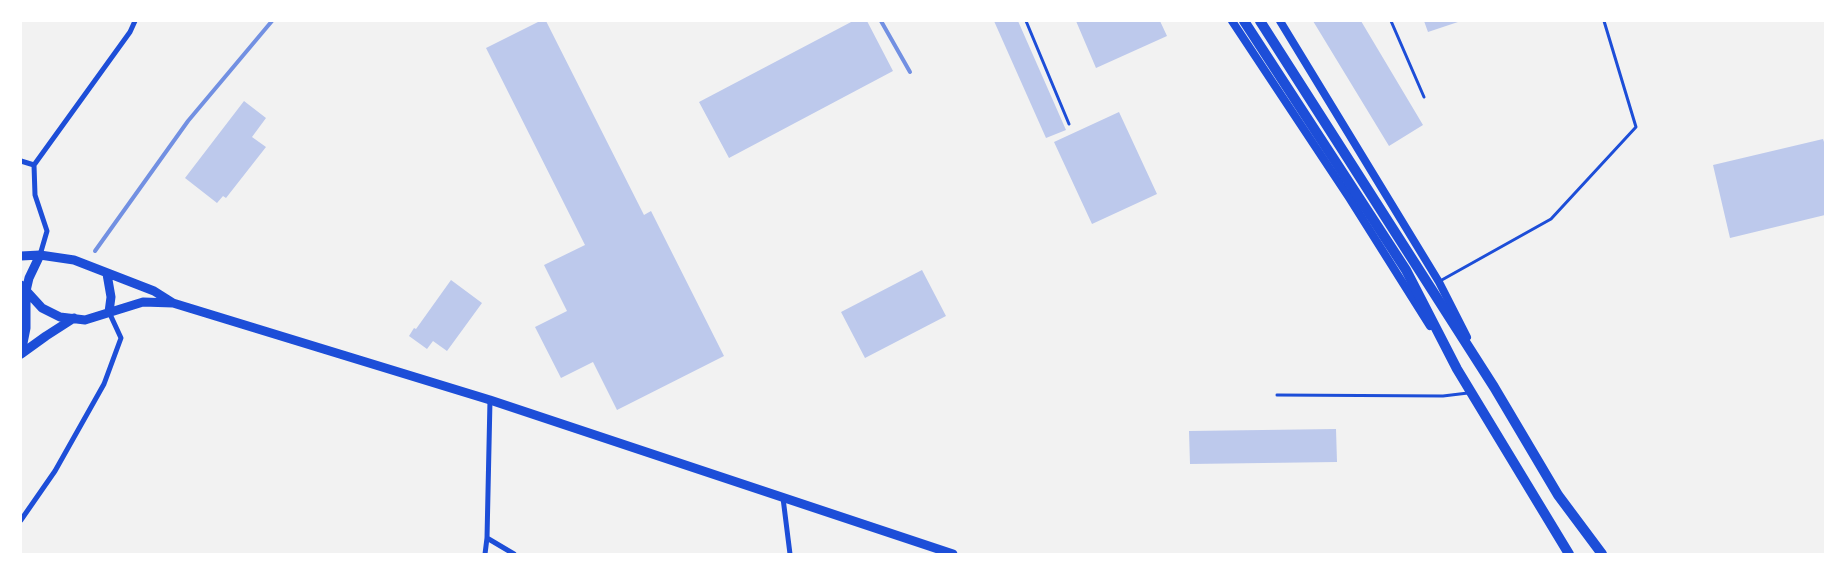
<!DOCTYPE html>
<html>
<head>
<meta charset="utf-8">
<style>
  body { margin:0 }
  #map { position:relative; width:1846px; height:575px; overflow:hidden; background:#f2f2f2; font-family:"Fira Sans",sans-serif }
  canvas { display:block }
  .frame { position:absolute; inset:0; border:22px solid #fff; pointer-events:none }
</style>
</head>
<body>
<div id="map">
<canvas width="1846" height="575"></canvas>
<div class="frame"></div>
</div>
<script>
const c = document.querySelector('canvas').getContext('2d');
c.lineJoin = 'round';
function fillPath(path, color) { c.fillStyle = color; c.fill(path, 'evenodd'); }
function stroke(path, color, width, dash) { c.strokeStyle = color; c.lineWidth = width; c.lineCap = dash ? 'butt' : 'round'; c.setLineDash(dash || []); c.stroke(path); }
fillPath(new Path2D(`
  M540,21H546L644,215L651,211L724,356L617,410L593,362L561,378L535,327L567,311L544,265L585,245L486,48Z
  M853,21H867L893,71L729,158L699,102Z
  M994,21H1018L1066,130L1046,138Z
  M1076,21H1160L1167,36L1096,68Z
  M1313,21H1361L1423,125L1389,146Z
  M1424,21H1458V22L1428,32Z
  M244,101L266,118L252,137L266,147L226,198L223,196L217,203L185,178Z
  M1119,112L1157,194L1092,224L1054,142Z
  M1823,139L1825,145V215L1730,238L1713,165Z
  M922,270L946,316L865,358L841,312Z
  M451,280L482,303L447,351L433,341L427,349L409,336L414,328L416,329Z
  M1336,429L1337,462L1190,464L1189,431Z`), '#bdc9ec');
stroke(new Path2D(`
  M1026,21L1069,124
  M1391,21L1424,97
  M1440,281L1551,219L1636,127L1604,21
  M1277,395L1443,396L1468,393`), '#1d4ed8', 3);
stroke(new Path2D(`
  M21,161L34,165
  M40,255L47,231L35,195L34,165L130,32L135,21
  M783,498L790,554
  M21,520L55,471L104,384L121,338L109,312
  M487,538L514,554
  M485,554L487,538L490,400`), '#1d4ed8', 5);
stroke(new Path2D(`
  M1232,21L1350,199L1430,326
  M1280,21L1439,282L1467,337`), '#1d4ed8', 8);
stroke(new Path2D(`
  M21,256L40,255L74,260L154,291L173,303
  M107,274L111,297L109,312
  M21,285L42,308L60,317L85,320L143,302L173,303L490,400L953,554
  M21,353L26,328V291L29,278L40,255
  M21,354L46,336L74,318`), '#1d4ed8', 9);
stroke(new Path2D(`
  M1244,21L1406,270L1457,369L1569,554
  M1260,21L1494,387L1558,495L1602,554`), '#1d4ed8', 10);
stroke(new Path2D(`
  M881,21L910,72
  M95,251L188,121L272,21`), '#7290e2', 4);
</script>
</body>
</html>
